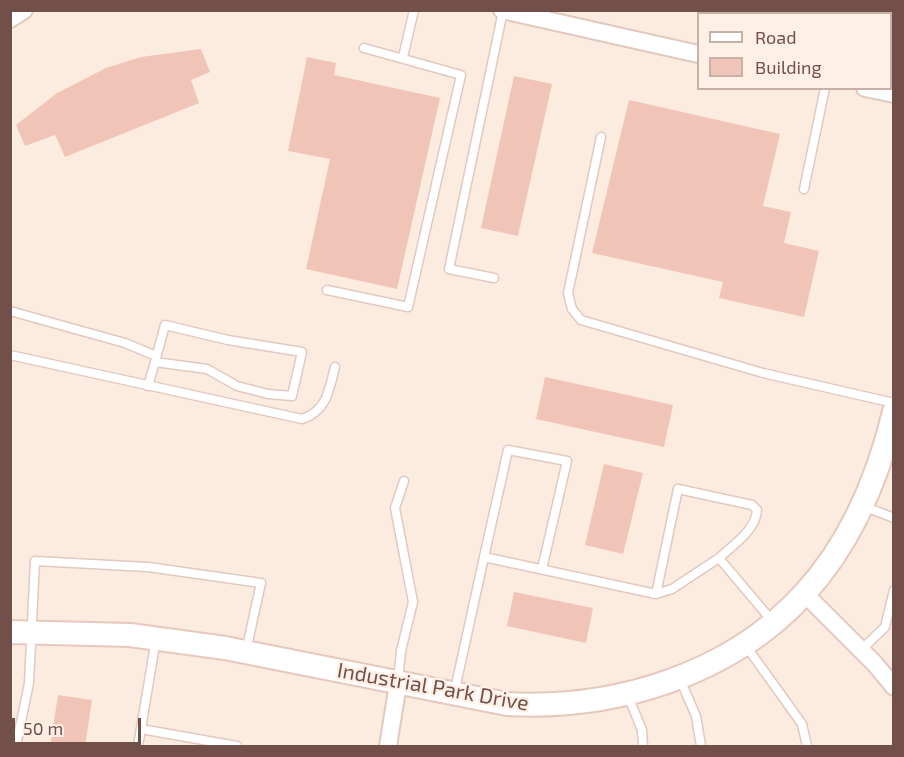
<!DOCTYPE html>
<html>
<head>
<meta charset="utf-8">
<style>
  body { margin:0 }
  #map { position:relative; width:904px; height:757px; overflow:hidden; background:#fcece0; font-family:"Exo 2",sans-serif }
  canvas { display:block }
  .frame { position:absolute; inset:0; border:12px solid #724f48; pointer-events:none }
  .legend { position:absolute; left:697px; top:12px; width:195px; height:78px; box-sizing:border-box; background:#fff0e6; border:2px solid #c7b0a7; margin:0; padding:8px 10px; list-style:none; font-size:18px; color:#724f48 }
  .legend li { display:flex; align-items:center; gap:12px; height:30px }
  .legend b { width:30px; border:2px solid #c7b0a7 }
  .scale { position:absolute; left:12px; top:718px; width:129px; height:27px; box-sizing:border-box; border:3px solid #724f48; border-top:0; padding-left:8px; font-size:18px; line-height:21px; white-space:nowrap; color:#724f48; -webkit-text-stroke:4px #fff0e6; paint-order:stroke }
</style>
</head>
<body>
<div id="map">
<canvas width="904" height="757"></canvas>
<div class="frame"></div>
<ul class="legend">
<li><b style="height:8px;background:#fff"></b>Road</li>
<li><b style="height:16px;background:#f1c4b8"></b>Building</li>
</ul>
<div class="scale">50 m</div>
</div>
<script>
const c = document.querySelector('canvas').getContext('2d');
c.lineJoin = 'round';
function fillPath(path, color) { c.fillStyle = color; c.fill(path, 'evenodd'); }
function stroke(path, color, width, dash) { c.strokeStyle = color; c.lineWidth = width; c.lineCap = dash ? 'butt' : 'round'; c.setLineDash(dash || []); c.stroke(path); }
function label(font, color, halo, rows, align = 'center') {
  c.font = font + ' "Exo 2",sans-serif'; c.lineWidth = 5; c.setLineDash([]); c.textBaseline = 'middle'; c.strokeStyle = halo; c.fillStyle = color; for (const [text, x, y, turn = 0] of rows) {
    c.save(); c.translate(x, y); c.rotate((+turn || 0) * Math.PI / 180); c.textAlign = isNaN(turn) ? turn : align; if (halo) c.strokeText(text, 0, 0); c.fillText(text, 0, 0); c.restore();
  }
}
fillPath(new Path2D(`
  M201,49L210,72L191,80L199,103L65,157L55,135L25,146L16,125L57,93L106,68L141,57Z
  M307,57L336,63L334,75L440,98L397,289L306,269L330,159L288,151Z
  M514,76L552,84L518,236L481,228Z
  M629,100L780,134L763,206L791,212L784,243L819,251L804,317L719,298L723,282L592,253Z
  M545,377L673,405L664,447L536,419Z
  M604,464L643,473L623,554L585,545Z
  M514,592L593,608L586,643L507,626Z
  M58,695L92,700L85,747H50Z`), '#f1c4b8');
const lane = new Path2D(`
  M705,14L706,10
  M755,14L756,10
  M827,14L828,10
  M403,57L414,10
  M890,94L894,78
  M601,137L568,293L572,309L581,320L763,373L894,403
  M804,189L825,88
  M494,278L449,269L503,11
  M327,290L408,307L461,75L364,48
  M10,311L125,343L156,356
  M10,355L302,419C327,411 329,390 335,367
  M148,386L155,362L207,369L237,386L268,394L292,396L302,352L228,340L165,325L155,362
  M863,506L894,518
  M484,557L508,450L567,461L542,569
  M656,594L678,489L752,505L757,510C756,530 733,545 719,558
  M746,646L802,724L807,746
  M861,650L885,627L894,590
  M679,677L696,716L701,746
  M398,681L401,651L413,602L395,508L404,481
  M454,694L484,557L656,594L672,589L719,558L773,622
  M628,696L642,730L643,746
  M141,729L237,746
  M16,746L29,683L35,561L148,567L261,583L246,651
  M138,746L156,639`);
const street = new Path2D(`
  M502,10L698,54
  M10,19L24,10
  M865,88L894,94
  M805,594L875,664L894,687
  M388,746L398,684`);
const secondary = new Path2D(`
  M10,632L130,635L225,648L507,704C614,710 730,675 804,594C850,544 878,478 894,412`);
stroke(lane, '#e1c9bf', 11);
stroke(street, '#e1c9bf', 20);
stroke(secondary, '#e6c8bc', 26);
stroke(lane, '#fff', 8);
stroke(street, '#fff', 16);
stroke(secondary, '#fff', 22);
label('21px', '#724f48', '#fff0e6', [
  ["Industrial Park Drive",433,687,10]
]);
</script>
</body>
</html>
